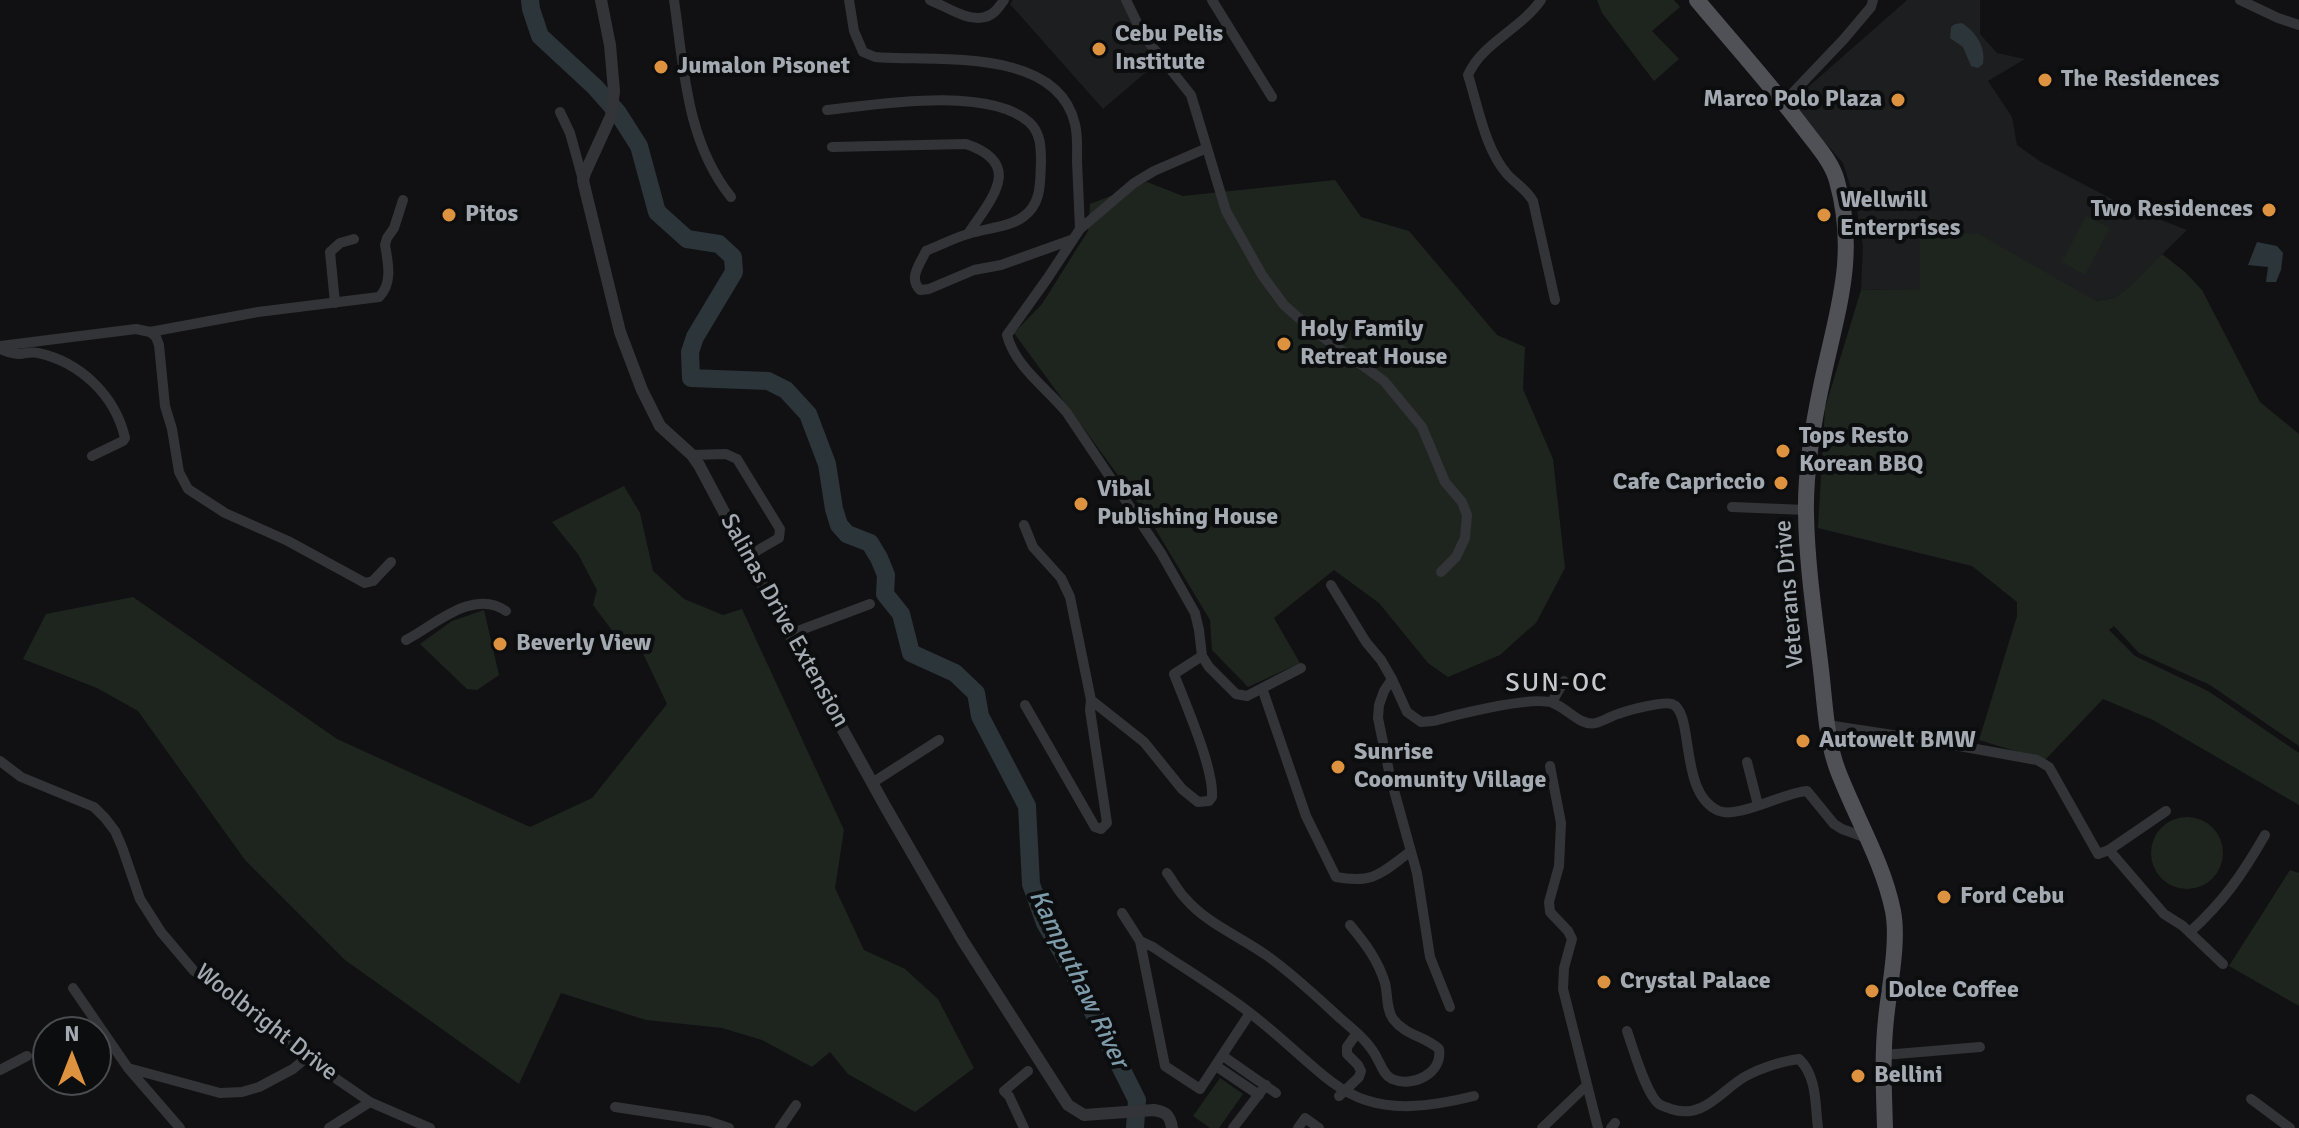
<!DOCTYPE html>
<html>
<head>
<meta charset="utf-8">
<style>
  body { margin:0 }
  #map { position:relative; width:2299px; height:1128px; overflow:hidden; background:#111113; font-family:Signika,sans-serif }
  canvas { display:block }
  .north { position:absolute; left:32px; top:1016px; width:80px; height:80px; box-sizing:border-box; background:#0c0d0e; border:2px solid #494c50; border-radius:50%; rotate:0deg; font-size:22px; font-weight:700; line-height:32px; text-align:center; color:#a4aab2 }
  .north::after { content:''; display:block; margin:auto; width:28px; height:36px; background:#dd923f; clip-path:polygon(50% 0,100% 100%,50% 72%,0 100%) }
</style>
</head>
<body>
<div id="map">
<canvas width="2299" height="1128"></canvas>
<div class="north">N</div>
</div>
<script>
const c = document.querySelector('canvas').getContext('2d');
c.lineJoin = 'round';
function fillPath(path, color) { c.fillStyle = color; c.fill(path, 'evenodd'); }
function stroke(path, color, width, dash) { c.strokeStyle = color; c.lineWidth = width; c.lineCap = dash ? 'butt' : 'round'; c.setLineDash(dash || []); c.stroke(path); }
function label(font, color, halo, rows, align = 'center') {
  c.font = font + ' Signika,sans-serif'; c.lineWidth = 8; c.setLineDash([]); c.textBaseline = 'middle'; c.strokeStyle = halo; c.fillStyle = color; for (const [text, x, y, turn = 0] of rows) {
    c.save(); c.translate(x, y); c.rotate((+turn || 0) * Math.PI / 180); c.textAlign = isNaN(turn) ? turn : align; if (halo) c.strokeText(text, 0, 0); c.fillText(text, 0, 0); c.restore();
  }
}
fillPath(new Path2D(`
  M1013,0H1122L1159,61L1103,109L1010,4Z
  M1907,0H1980V34L1997,53L2025,59L1988,81L2012,117L2017,145L2041,162L2125,206L2187,230L2130,286L2114,298L2096,301L1920,289L1861,290L1863,246L1856,204L1843,163L1790,103Z`), '#1d1e1f');
fillPath(new Path2D(`
  M1597,0H1674L1680,7L1652,31L1679,59L1654,81L1602,13Z
  M1335,180L1361,217L1409,231L1497,335L1525,347L1523,389L1553,459L1565,568L1536,623L1522,635L1500,655L1448,677L1428,663L1379,603L1334,570L1274,618L1300,663L1248,687L1212,650L1210,620L1147,515L1014,333L1042,304L1088,231L1090,204L1147,182L1183,196Z
  M2086,216L2110,228L2085,275L2062,262Z
  M1977,233L2096,301L2114,298L2130,286L2162,254L2185,272L2202,290L2260,402L2299,434V746L2210,685L2139,653L2114,626L2109,630L2135,656L2208,691L2299,753V805L2153,720L2103,699L2045,760L1979,740L2017,616V602L1972,566L1818,528L1825,408L1861,290L1920,289V236Z
  M624,486L640,513L653,571L684,599L723,615L742,609L844,830L835,888L864,950L905,969L938,999L974,1068L915,1112L848,1074L830,1052L812,1067L762,1040L722,1028L646,1020L561,993L519,1084L345,960L245,860L138,711L97,688L23,659L46,614L133,597L337,739L530,827L592,798L667,704L639,645L614,633L593,605L597,590L578,554L552,522Z
  M484,610L499,675L477,690L467,689L420,644L452,621Z
  M2151 853a36 36 0 1 1 72 0a36 36 0 1 1-72 0Z
  M2290,870L2299,873V1006L2229,966Z
  M1220,1078L1243,1094L1219,1128H1210L1193,1116Z`), '#1e251e');
fillPath(new Path2D(`
  M1962,23C1976,32 1986,47 1983,64L1978,68L1971,66L1963,47L1950,38L1951,27L1955,24Z
  M2257,242L2277,246L2283,253L2281,270L2276,282H2266L2268,267L2248,265Z`), '#2c353a');
stroke(new Path2D(`
  M530,0L531,9L540,36L595,87L618,113L639,146L657,212L687,239L719,244L733,257L734,272L695,337L690,352L691,378L768,381L786,390L808,414L827,464L834,509L839,525L847,534L870,543L879,558L886,575L885,594L901,614L911,653L955,673L976,693L980,716L1027,806L1031,884L1045,923L1070,966L1137,1100L1135,1128`), '#2c353a', 18);
stroke(new Path2D(`
  M674,0C684,68 686,141 731,197
  M849,0L854,31L863,52L875,57C935,62 1057,46 1075,124C1078,136 1077,149 1077,161C1078,184 1079,206 1080,229
  M930,0C945,6 968,22 985,17C994,15 999,7 1004,0
  M1126,0L1143,35L1191,95L1226,211L1262,275L1284,305L1309,327L1384,381L1422,427L1445,482L1462,502L1467,515L1465,538L1456,557L1441,572
  M1212,0L1272,97
  M1541,0C1521,29 1482,43 1468,75C1478,106 1485,149 1507,174C1516,184 1526,189 1533,201L1555,300
  M2240,0L2278,18L2299,25
  M1784,102L1844,39L1871,7L1873,0
  M827,110C879,104 988,86 1029,122C1041,133 1041,148 1041,162C1040,182 1042,204 1023,217C1009,227 988,228 971,233C956,237 941,245 926,251C920,264 908,278 920,290L929,289L974,270L1001,265L1071,240
  M560,112L570,133L583,180
  M832,147L966,144C1025,164 991,199 968,234
  M1207,148L1154,171L1134,183L1080,229L1047,279L1007,335C1015,367 1048,389 1067,413L1161,553L1195,613L1199,630L1202,656L1209,667L1236,694L1247,696L1301,668
  M335,303L330,252L340,243L354,239
  M150,332L258,312L379,297C393,284 388,262 385,245L387,238L394,228L403,200
  M0,346L136,329L150,332L156,337L159,345L165,406L172,429L179,472L188,489L225,513L288,541L365,583L373,581L391,562
  M0,349C6,351 12,354 19,354C25,354 31,351 38,353C80,362 115,395 125,438L123,441L92,456
  M692,455L726,454L737,459L780,529L779,538L748,556
  M1732,507L1806,510
  M1024,525L1033,547L1061,578L1070,597L1091,700L1144,742L1182,789L1198,802L1209,801L1212,797C1214,768 1185,703 1174,674L1202,656
  M1331,585L1366,642L1381,660L1392,679L1407,712L1421,722L1433,721C1457,715 1532,695 1553,703C1567,708 1581,727 1596,723C1604,721 1611,716 1618,714C1629,710 1663,701 1672,704C1695,712 1678,794 1719,811C1738,819 1785,792 1807,791L1834,824L1842,829L1867,838
  M790,634L870,604
  M406,640C435,625 473,588 506,611
  M1392,679L1384,691L1379,705L1378,718L1390,776L1417,873L1430,957L1450,1007
  M1262,688L1306,816L1336,877C1375,884 1381,873 1411,851
  M1552,702L1564,681
  M1025,705L1095,827L1101,829L1107,823L1090,710L1091,700
  M1827,725L1926,740L2037,760L2049,767L2098,854L2109,850L2166,811
  M0,761L21,777L94,807L105,818L115,831L122,847L140,899L161,932L194,971L246,1008L306,1058L370,1102L430,1128
  M1747,762L1758,805
  M1550,766L1561,823L1559,866L1549,902L1550,912L1568,931L1572,939L1564,968L1563,989L1598,1128
  M872,783L939,740
  M2109,850L2164,914L2183,926L2223,964
  M1167,873C1173,881 1178,891 1185,898C1206,923 1239,936 1266,955C1293,974 1317,997 1341,1019C1355,1031 1370,1043 1378,1060C1382,1067 1384,1075 1392,1079C1413,1088 1443,1073 1439,1049C1425,1036 1406,1036 1393,1019C1386,1009 1388,995 1385,983C1378,960 1365,943 1350,925
  M1122,913L1140,941L1165,1066L1200,1089L1250,1013
  M2190,932C2224,901 2242,875 2265,835
  M1140,941L1153,947C1185,969 1219,989 1250,1013C1337,1080 1346,1128 1474,1096
  M73,988L128,1068L180,1128
  M1627,1031C1633,1048 1646,1094 1659,1104C1663,1107 1667,1107 1671,1109C1704,1120 1721,1090 1746,1076C1761,1068 1782,1061 1799,1059C1817,1076 1815,1104 1818,1128
  M1884,1055L1980,1047
  M1223,1056L1276,1093
  M1216,1066L1259,1095
  M128,1068L220,1093L242,1092L259,1087L293,1069L306,1058
  M0,1070L27,1056
  M1339,1096L1359,1077L1361,1071L1358,1065L1347,1054V1047L1357,1033
  M2251,1099L2290,1128
  M615,1107L708,1121L729,1128
  M329,1128L370,1102
  M780,1128L796,1105
  M1024,1128L1009,1096L1004,1091L1028,1071
  M1233,1128L1266,1085
  M1298,1128L1305,1118L1319,1128
  M1542,1128L1587,1085
  M1611,1128L1615,1123`), '#333437', 10);
stroke(new Path2D(`
  M601,0L610,45L614,91L611,116L585,173L583,180L585,189L620,332L642,390L660,426L692,455L699,465L760,580L885,806L963,941L1068,1105L1084,1115L1154,1110C1166,1112 1170,1115 1172,1128`), '#333437', 12);
stroke(new Path2D(`
  M1697,0C1733,43 1771,85 1805,130C1817,146 1832,162 1837,181C1858,257 1837,310 1822,382C1813,424 1805,471 1806,514C1807,567 1815,618 1821,670C1825,703 1826,740 1838,771C1856,818 1883,862 1893,911C1899,942 1889,988 1886,1019C1882,1056 1884,1092 1885,1128`), '#4f5156', 16);
for (const [x, y, r, color] of [
  [1099,49,8,"#dd923f"],
  [661,67,8,"#dd923f"],
  [2045,80,8,"#dd923f"],
  [1898,100,8,"#dd923f"],
  [2269,210,8,"#dd923f"],
  [449,215,8,"#dd923f"],
  [1824,215,8,"#dd923f"],
  [1284,344,8,"#dd923f"],
  [1783,451,8,"#dd923f"],
  [1781,483,8,"#dd923f"],
  [1081,504,8,"#dd923f"],
  [500,644,8,"#dd923f"],
  [1803,741,8,"#dd923f"],
  [1338,767,8,"#dd923f"],
  [1944,897,8,"#dd923f"],
  [1604,982,8,"#dd923f"],
  [1872,991,8,"#dd923f"],
  [1858,1076,8,"#dd923f"]
]) { const dot = new Path2D(); dot.arc(x, y, r, 0, 2 * Math.PI); c.fillStyle = color; c.fill(dot); stroke(dot, '#0c0d0e', 3); }
label('bold 24px', '#a4aab2', '#0c0d0e', [
  ["Cebu Pelis",1115,35],
  ["Institute",1115,63],
  ["Jumalon Pisonet",677,67],
  ["The Residences",2061,80],
  ["Marco Polo Plaza",1882,100,"right"],
  ["Wellwill",1840,201],
  ["Enterprises",1840,229],
  ["Two Residences",2253,210,"right"],
  ["Pitos",465,215],
  ["Holy Family",1300,330],
  ["Retreat House",1300,358],
  ["Tops Resto",1799,437],
  ["Korean BBQ",1799,465],
  ["Cafe Capriccio",1765,483,"right"],
  ["Vibal",1097,490],
  ["Publishing House",1097,518],
  ["Beverly View",516,644],
  ["Autowelt BMW",1819,741],
  ["Sunrise",1354,753],
  ["Coomunity Village",1354,781],
  ["Ford Cebu",1960,897],
  ["Crystal Palace",1620,982],
  ["Dolce Coffee",1888,991],
  ["Bellini",1874,1076]
], 'left');
label('24px', '#a4aab2', '#0c0d0e', [
  ["Veterans Drive",1790,594,-95],
  ["Salinas Drive Extension",784,621,61],
  ["Woolbright Drive",266,1023,38]
]);
c.letterSpacing = '2px';
label('26px', '#c5c9ce', '#0c0d0e', [
  ["SUN-OC",1557,684]
]);
c.letterSpacing = '0px';
label('italic 26px', '#7e9baa', '#0c0d0e', [
  ["Kamputhaw River",1078,979,64]
]);
</script>
</body>
</html>
